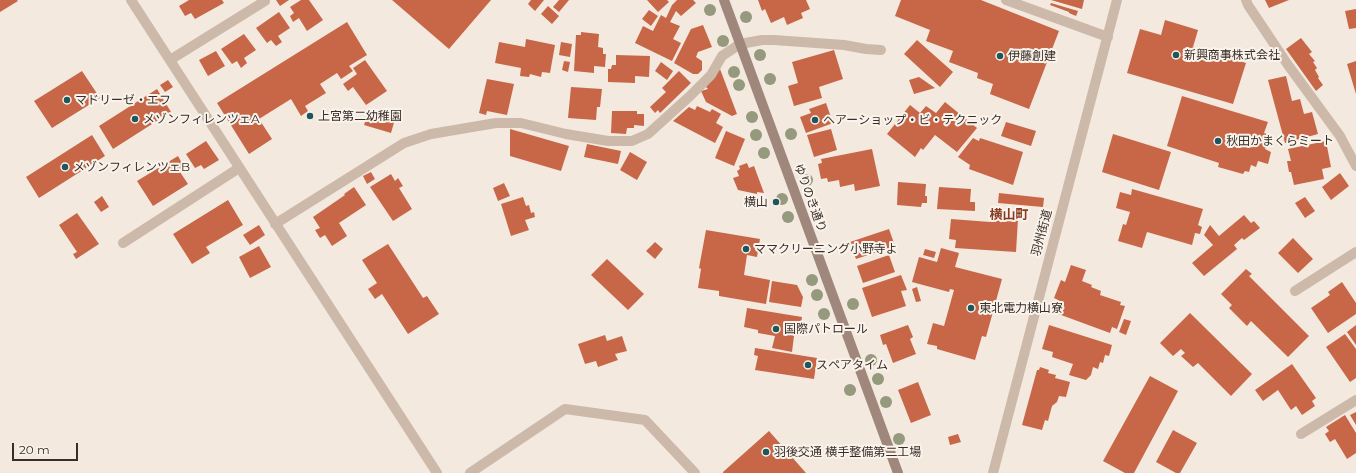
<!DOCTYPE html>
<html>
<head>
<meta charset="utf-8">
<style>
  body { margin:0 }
  #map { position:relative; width:1356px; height:473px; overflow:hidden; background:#f3e9de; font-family:Montserrat,sans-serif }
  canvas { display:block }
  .scale { position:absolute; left:12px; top:443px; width:66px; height:18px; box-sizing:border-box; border:2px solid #392e29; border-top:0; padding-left:5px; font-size:12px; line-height:14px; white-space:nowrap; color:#392e29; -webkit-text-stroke:3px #faf3eb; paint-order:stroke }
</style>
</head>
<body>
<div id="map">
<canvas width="1356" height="473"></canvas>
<div class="scale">20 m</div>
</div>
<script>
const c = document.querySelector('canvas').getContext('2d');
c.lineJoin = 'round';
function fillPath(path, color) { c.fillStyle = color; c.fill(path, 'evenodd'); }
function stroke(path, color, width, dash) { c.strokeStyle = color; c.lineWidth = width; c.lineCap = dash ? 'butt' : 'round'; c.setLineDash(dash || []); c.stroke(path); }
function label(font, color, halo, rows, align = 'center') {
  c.font = font + ' Montserrat,"Noto Sans JP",sans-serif'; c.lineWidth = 4; c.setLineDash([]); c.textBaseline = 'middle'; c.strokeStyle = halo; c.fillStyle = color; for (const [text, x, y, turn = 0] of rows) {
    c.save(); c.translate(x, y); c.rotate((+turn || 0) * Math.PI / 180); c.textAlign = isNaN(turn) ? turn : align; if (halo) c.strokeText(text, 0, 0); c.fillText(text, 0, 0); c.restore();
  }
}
fillPath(new Path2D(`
  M0,0H17L18,1L0,12Z
  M189,0H222L224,3L195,19L191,13L185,16L179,6Z
  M276,0H289L280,6Z
  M301,0H309L323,20L307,31L299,18L293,22L290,16L294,13L290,7Z
  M392,0H491L449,49Z
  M531,0H544L535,11L528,4Z
  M559,0H569L559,12L553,7Z
  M647,0H667L669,2L658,12Z
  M677,0H693L696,3L681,16L676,11L670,22L680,26L673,39L681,43L672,61L635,43L643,26L653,31L661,15L666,18L672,5Z
  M758,0H806L810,9L801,13L803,18L787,25L784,17L771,23L765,9L762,11Z
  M901,0H981L1059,31L1029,109L990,94L993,84L977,78L978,73L949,62L953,51L926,41L930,30L895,16Z
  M1051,0H1084L1082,9Z
  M1265,0H1289L1269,8Z
  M1051,3L1078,11L1076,16L1069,13V12L1050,5Z
  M548,6L559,16L552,24L541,14Z
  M1356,9V28L1349,29L1345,11Z
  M649,10L658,16L651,26L642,19Z
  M279,12L290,28L278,36L282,42L276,46L271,40L267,43L256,28Z
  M1165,20L1198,30L1193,47L1246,63L1233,104L1127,73L1140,29L1161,35Z
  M347,22L367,55L349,66L353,71L341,79L337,73L320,84L326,93L305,106L308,111L301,116L291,99L259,119L272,139L249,154L217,103Z
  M703,25L712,47L698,52L696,57L702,61V70L698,74H693L674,63L691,29Z
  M581,32L599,34L598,47L603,48V54H606L605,67L594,66V73L574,71L576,35H581Z
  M244,34L256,50L244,58L247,63L241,68L237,61L232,64L221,49Z
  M1301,38L1312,52L1309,54L1315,61L1313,62L1317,68L1315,70L1319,77L1318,78L1323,85L1316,91L1286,49Z
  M526,39L555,45L550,73L542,72L541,77L530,74L529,77L520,76L521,68L495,63L499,42L525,47Z
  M917,40L953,72L940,87L904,54Z
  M561,42L572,44L570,57L559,55Z
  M834,50L843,79L819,87L822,98L794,106L788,86L798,83L792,62Z
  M216,51L225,66L208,76L199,60Z
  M616,55L650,56L649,77L635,76V83L608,82V69H611L612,65H616Z
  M365,60L387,91L366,105L353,87L348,91L343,84L357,74L353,68Z
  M564,61L570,62L568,72L562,70Z
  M1356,61V94L1347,64Z
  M661,62L673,71L667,80L655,71Z
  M720,69L737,114L732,116L706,102L701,91L708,89L706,87Z
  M82,71L100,98L52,128L34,101Z
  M679,71L691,83L660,113L658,110L655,113L650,107L666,92L662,88Z
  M1286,76L1292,101L1300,99L1304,114L1312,112L1318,134L1285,143L1268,80Z
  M919,77L935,88L914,94L909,80Z
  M487,79L514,84L507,115L487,111L486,115L479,113Z
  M168,80L173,87L165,92L160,85Z
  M571,87L602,89L600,107H597L596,120L568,118Z
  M157,89L171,112L113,149L99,126Z
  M1182,96L1268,122L1264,133L1270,135L1265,149L1271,152L1268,164L1258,161L1256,167L1251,165L1249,172L1245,171L1243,174L1218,167L1219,163L1167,146Z
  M945,102L977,128L957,152L935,135L923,150L921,148L915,157L887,134L910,105L920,113L926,106L936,113Z
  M826,103L833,123L806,133L800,117L811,113L809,109Z
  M697,106L710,112L712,109L721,114L716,123L723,127L715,143L673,121L689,107L695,110Z
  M369,110L395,119L391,133L364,125Z
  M612,111H637V114H644V126L634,125V128H627L626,134L611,133Z
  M1006,122L1036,131L1031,146L1001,136Z
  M510,129L569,146L561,171L510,156Z
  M831,129L837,150L814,157L807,135Z
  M726,131L745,139L734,166L715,158Z
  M1113,134L1171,152L1159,190L1102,172Z
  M92,135L105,156L39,198L26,177Z
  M973,138L979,141L980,138L1023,152L1013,185L969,169L970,165L958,157Z
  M206,141L219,160L204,169L201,165L195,168L186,154Z
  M1326,141L1331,167L1322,169L1324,179L1294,185L1291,172H1289L1287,161H1291L1288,149Z
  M587,144L621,151L618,164L584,157Z
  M872,149L880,186L855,191L854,184L840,187L839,180L828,182L827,178L821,179L818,164L822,163L821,159Z
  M630,152L647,162L637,180L620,170Z
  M178,156L185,169L180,172L188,184L153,206L137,181Z
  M747,163L749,168L754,166L764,193L757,192V194L738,190L733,178L739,176L737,171L740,169L739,166Z
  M371,172L375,179L367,184L363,176Z
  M1340,173L1349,186L1331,200L1322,187Z
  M391,174L395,181L398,178L403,186L399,188L412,209L393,221L370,187Z
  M898,182L926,184L925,196H927V203H922L921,207L897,205Z
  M504,183L510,196L498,201L493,188Z
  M354,187L366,205L339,223L347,236L332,246L325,235L320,238L315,230L320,228L313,217L345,195L344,194Z
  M939,187L971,189L970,202H975V211L937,209Z
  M1132,189L1203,209L1198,225L1202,227L1200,234L1195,233L1192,245L1147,232L1142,248L1118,241L1123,224L1126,225L1130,212L1116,208L1120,192L1131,195Z
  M999,193L1044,198L1043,207L998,203Z
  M102,196L109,207L101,212L94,202Z
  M523,197L526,206L529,205L531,213L534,212L535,217L525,220L529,230L511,236L501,204Z
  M1305,197L1315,211L1305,218L1295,203Z
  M228,200L243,225L206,247L210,253L192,264L173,234Z
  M77,213L99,244L76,259L73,254L77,252L59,225Z
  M1244,215L1251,223L1254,221L1260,228L1244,240L1242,238L1234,245L1237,249L1204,276L1192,263L1213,245L1204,235L1210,225L1219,236Z
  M990,217L1018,219L1016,252L955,248L956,240L949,239L951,219L990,222Z
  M259,225L265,235L250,245L243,235Z
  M889,229L895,246L856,259L850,242Z
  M706,230L760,239L757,257L747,255L744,275L770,280L766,304L719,296V291L698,288L701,269L699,268Z
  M1293,238L1313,259L1298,273L1278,253Z
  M655,242L663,249L655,259L646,251Z
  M388,244L423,298L427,296L439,314L408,334L382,294L375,299L368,289L377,283L362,260Z
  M259,246L271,267L250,278L239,257Z
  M941,248L959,253L955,267L1002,279L986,337L982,336L975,360L937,349V346L927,344L933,323L944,326L954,290L950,289L949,292L912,282L919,257L937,262Z
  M925,249L936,252L934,258L923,255Z
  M889,255L895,272L863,283L857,266Z
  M607,259L644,294L628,310L591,275Z
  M1071,265L1086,270L1082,281L1092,285L1091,287L1101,291L1100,295L1121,302L1120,305L1125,306L1117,329L1112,327L1110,333L1053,312L1058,300L1054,298L1061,280L1065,282Z
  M1246,269L1252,274L1249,276L1309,336L1288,357L1251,321L1247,326L1229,308L1232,305L1221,294Z
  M901,275L907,290L901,291L906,306L872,317L862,288Z
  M772,281L797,285L803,297L801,307L769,302Z
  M1342,282L1356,303V314L1328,333L1311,308L1330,295L1328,292Z
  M917,287L921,301L916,302L912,289Z
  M747,308L802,317L799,336H794L792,352L772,348L775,336L758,333V330L744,327Z
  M1190,313L1252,374L1231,396L1198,363L1193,367L1181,356L1185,353L1181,349L1173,356L1160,343Z
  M1124,319L1131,321L1126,335L1119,332Z
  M908,325L913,337L910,339L916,354L893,363L886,344L883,345L880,335Z
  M1049,325L1112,345L1109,356L1105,355L1103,363L1100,362L1098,369L1093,367L1091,375L1086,380L1069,375L1073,364L1052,357L1053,352L1042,349Z
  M1356,325V345L1347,332Z
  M1345,334L1356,349V378L1350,382L1326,347Z
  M605,335L607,341L622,336L627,351L615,354L618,360L598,367L596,361L585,364L578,344Z
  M755,348L817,358L814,379L755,370L758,356L754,355Z
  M1292,364L1316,398L1312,401L1315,406L1302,415L1296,406L1291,410L1278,390L1263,401L1255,390Z
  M1040,367L1049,370L1048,373L1056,375L1055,378L1070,382L1066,397L1059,396L1057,402L1052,406L1048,421L1045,420L1042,430L1022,425L1037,370H1039Z
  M1150,376L1178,391L1134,473H1125L1103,461Z
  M918,382L931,415L911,423L898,390Z
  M1356,412V425L1350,415Z
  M1345,415L1356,433V453L1347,459L1335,439L1330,442L1325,434L1329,431L1326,427Z
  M1173,430L1197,443L1180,473H1176L1156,462Z
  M769,431L806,473H723V472Z
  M958,434L961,442L950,445L948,437Z`), '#c76748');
stroke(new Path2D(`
  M131,0L437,473
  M1006,0L1108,37
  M1246,0L1248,5L1288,65L1340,136L1356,166
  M170,60L265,1
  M275,224L404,143L431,134L496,123H521L566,134L608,141H632L648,134L690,96L711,75L722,56L740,44L762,40H774L844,45L866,49L881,50
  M123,243L239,168
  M1295,291L1356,252
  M1301,434L1356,400
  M470,473L565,409L645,420L695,473
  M993,473L1117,0`), '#ccb9aa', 10);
stroke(new Path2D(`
  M724,0L898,473`), '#9f887b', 10);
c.fillStyle = '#95997d';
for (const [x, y] of [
  [710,10],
  [746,17],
  [723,41],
  [760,55],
  [734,72],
  [770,79],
  [739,85],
  [752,117],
  [791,134],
  [756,135],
  [764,153],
  [807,180],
  [782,199],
  [788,217],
  [812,280],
  [817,295],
  [853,304],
  [824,314],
  [871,360],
  [878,379],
  [850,390],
  [886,402],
  [899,439]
]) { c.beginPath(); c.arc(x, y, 6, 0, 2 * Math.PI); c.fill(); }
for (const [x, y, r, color] of [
  [1176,55,4,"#1e575b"],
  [1000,56,4,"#1e575b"],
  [67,100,4,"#1e575b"],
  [310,116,4,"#1e575b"],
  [135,119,4,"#1e575b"],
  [815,120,4,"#1e575b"],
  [1218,141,4,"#1e575b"],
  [65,167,4,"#1e575b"],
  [776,202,4,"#1e575b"],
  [746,249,4,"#1e575b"],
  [971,308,4,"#1e575b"],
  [776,329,4,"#1e575b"],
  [808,365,4,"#1e575b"],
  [766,452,4,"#1e575b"]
]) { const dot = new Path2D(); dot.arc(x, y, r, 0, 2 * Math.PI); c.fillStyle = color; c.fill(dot); stroke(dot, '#faf3eb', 1.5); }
label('12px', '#392e29', '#faf3eb', [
  ["新興商事株式会社",1184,55],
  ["伊藤創建",1008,56],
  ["マドリーゼ・エフ",75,100],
  ["上宮第二幼稚園",318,116],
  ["メゾンフィレンツェA",143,119],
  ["ヘアーショップ・ビ・テクニック",823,120],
  ["秋田かまくらミート",1226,141],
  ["メゾンフィレンツェB",73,167],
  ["横山",768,202,"right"],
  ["ママクリーニング小野寺よ",754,249],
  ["東北電力横山寮",979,308],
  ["国際パトロール",784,329],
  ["スペアタイム",816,365],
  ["羽後交通 横手整備第二工場",774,452]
], 'left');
label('12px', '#392e29', '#faf3eb', [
  ["ゆりのき通り",810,198,70],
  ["羽州街道",1042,233,-75]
]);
label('bold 13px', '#893a21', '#faf3eb', [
  ["横山町",1009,215]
]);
</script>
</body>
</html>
